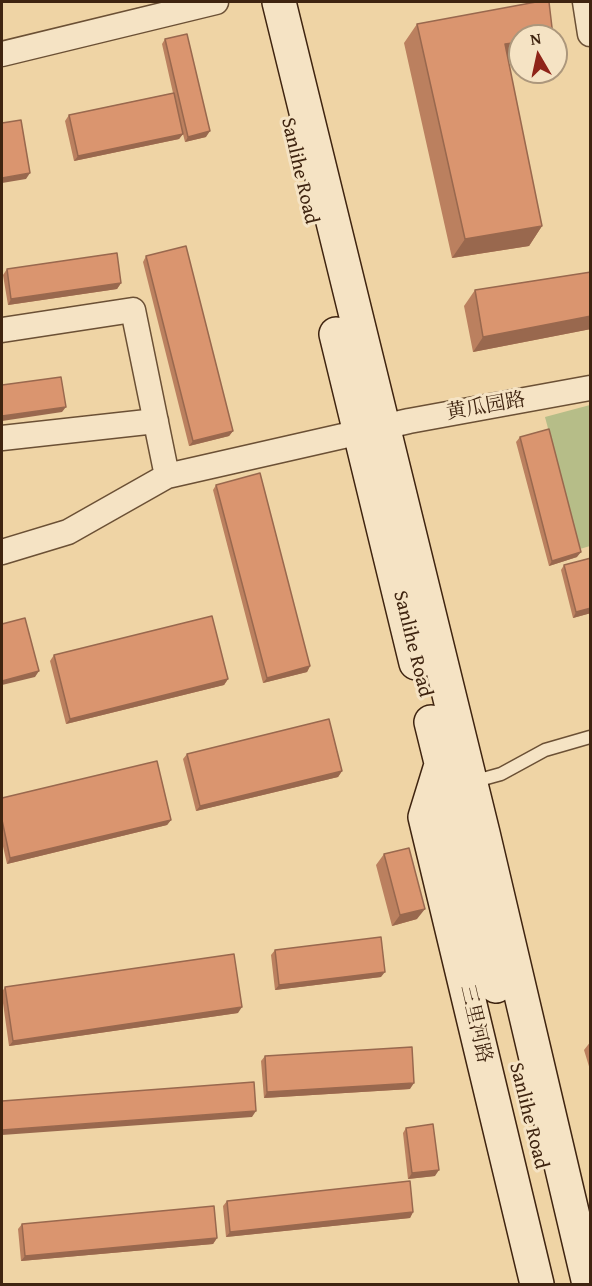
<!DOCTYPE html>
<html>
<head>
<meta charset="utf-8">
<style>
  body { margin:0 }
  #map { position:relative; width:592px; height:1286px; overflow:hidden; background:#efd4a5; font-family:"Gentium Book Plus",serif }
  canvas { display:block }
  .frame { position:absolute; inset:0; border:3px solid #3f2410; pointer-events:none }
  .north { position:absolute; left:508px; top:24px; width:60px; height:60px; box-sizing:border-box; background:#f5e3c4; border:2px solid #ac977c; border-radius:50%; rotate:351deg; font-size:16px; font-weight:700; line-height:24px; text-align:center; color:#3f2410 }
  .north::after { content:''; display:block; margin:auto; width:21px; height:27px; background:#8f2418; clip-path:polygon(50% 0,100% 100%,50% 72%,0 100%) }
</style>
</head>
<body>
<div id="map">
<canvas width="592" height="1286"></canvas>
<div class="frame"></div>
<div class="north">N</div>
</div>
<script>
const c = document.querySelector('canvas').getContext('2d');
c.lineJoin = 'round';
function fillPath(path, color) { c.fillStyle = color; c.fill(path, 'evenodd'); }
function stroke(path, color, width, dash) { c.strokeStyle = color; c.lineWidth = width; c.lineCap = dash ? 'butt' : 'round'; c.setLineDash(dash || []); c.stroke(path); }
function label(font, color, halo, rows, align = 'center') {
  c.font = font + ' "Gentium Book Plus","Noto Serif SC",serif'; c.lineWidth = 6; c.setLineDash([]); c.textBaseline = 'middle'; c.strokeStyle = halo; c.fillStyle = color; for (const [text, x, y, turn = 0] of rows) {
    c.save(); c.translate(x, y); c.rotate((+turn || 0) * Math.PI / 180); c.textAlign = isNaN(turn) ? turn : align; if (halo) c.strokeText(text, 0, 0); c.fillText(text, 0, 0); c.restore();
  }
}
fillPath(new Path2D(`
  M590,405V546L580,549L545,417Z`), '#b6bd88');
const service = new Path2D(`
  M472,782L501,774L545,750L590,737`);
const minor = new Path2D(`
  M585,2L590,34
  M2,54L216,2
  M2,330L133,310L167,476
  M2,438L156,421
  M2,552L68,532L167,476L409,421L590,388`);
const secondary = new Path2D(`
  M279,2L483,833L589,1284
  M336,334L416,663
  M431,722L496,986
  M441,765L425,817L537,1284`);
stroke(service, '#6b5035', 15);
stroke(minor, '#6b5035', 27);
stroke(secondary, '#3f2410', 36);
stroke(service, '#f5e3c4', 12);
stroke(minor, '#f5e3c4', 24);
stroke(secondary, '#f5e3c4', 33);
fillPath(new Path2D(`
  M417,24L508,61L542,226L529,246L452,258L404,43Z
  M165,39L206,137L185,142L183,134L179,139L74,161L65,121L69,115L173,93L162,44Z
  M146,256L233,431L229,436L189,446L143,262Z
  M7,269L121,283L117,289L8,305L3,275Z
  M591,272V329L473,352L464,306L475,290Z
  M520,437L577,557L549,566L516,442Z
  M216,485L310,666L307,672L263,683L213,490Z
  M564,565L591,613L573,618L561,570Z
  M54,655L228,679L224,685L66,724L50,661Z
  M187,754L342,771L338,777L196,811L183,759Z
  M2,798L171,820L167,825L7,864L2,842Z
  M384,854L417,919L392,926L376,865Z
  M275,950L381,977L275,990L271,955Z
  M5,987L238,1013L9,1046L2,996V992Z
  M591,1041V1073L584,1050Z
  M265,1056L410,1089L264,1098L261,1061Z
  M406,1128L435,1176L408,1179L403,1133Z
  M227,1201L413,1212L410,1218L226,1237L223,1206Z
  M22,1224L217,1238L213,1244L21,1261L18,1229Z`), '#bb805f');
fillPath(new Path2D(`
  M520,42V60L491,63L505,44Z
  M210,131L206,137L185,142L188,137Z
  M183,134L179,139L74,161L78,156Z
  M30,173L26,179L2,183V178Z
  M542,226L529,246L452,258L465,239Z
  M121,283L117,289L8,305L11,299Z
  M591,316V329L473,352L483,337Z
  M66,407L62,412L2,421V416Z
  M233,431L229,436L189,446L193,441Z
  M581,552L577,557L549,566L552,561Z
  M591,608V613L573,618L576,612Z
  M310,666L307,672L263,683L267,678Z
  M39,671L35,677L2,685V681Z
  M228,679L224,685L66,724L70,719Z
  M342,771L338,777L196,811L200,806Z
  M171,820L167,825L7,864L10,858Z
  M425,909L417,919L392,926L400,915Z
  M385,972L381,977L275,990L279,985Z
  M242,1007L238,1013L9,1046L13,1041Z
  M414,1083L410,1089L264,1098L267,1092Z
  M256,1111L252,1117L2,1135V1130Z
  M439,1170L435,1176L408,1179L412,1173Z
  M413,1212L410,1218L226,1237L230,1232Z
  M217,1238L213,1244L21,1261L25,1256Z`), '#99684e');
const building = new Path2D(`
  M536,2H549L553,36H520V42L505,44L542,226L465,239L417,24Z
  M187,34L210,131L188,137L165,39Z
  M174,93L183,134L78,156L69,115Z
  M21,120L30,173L2,178V123Z
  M186,246L233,431L193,441L146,256Z
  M117,253L121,283L11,299L7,269Z
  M591,272V316L483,337L475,290Z
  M61,377L66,407L2,416V385Z
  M549,429L581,552L552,561L520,437Z
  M260,473L310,666L267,678L216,485Z
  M591,558V608L576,612L564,565Z
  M212,616L228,679L70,719L54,655Z
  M25,618L39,671L2,681V624Z
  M329,719L342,771L200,806L187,754Z
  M157,761L171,820L10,858L2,820V798Z
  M409,848L425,909L400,915L384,854Z
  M381,937L385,972L279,985L275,950Z
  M234,954L242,1007L13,1041L5,987Z
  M412,1047L414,1083L267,1092L265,1056Z
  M254,1082L256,1111L2,1130V1101Z
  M433,1124L439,1170L412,1173L406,1128Z
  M410,1181L413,1212L230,1232L227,1201Z
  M214,1206L217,1238L25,1256L22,1224Z`);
fillPath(building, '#da956f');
stroke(building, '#99684e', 1.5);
label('20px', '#3f2410', '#f5e3c4', [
  ["Sanlihe Road",299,171,77],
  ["黄瓜园路",486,407,-10],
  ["Sanlihe Road",412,644,76],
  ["三里河路",475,1024,77],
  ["Sanlihe Road",528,1116,76]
]);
</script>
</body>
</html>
